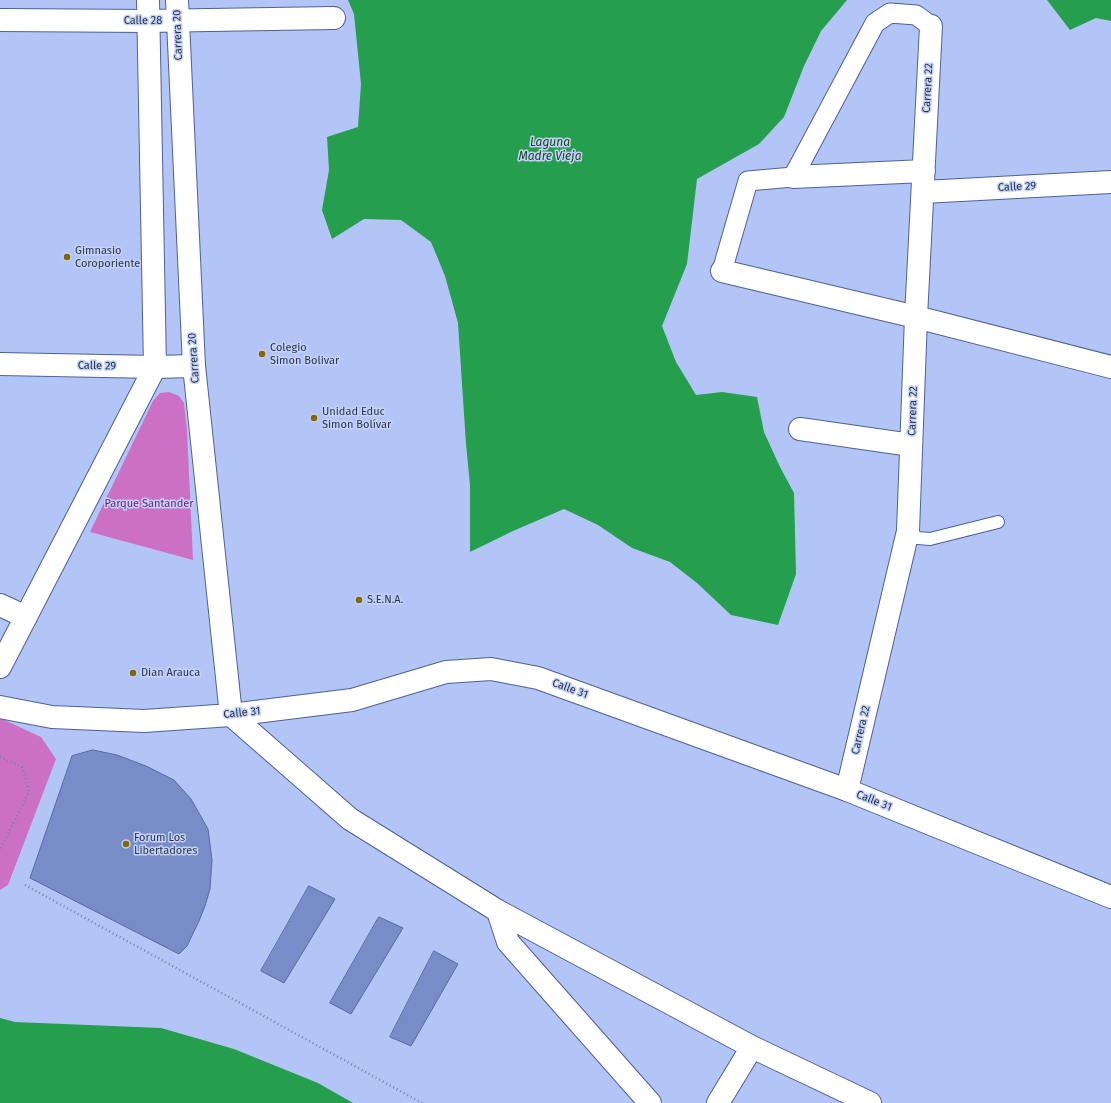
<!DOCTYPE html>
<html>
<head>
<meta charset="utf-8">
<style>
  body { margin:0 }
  canvas { display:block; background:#b3c5f6 }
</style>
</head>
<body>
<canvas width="1111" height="1103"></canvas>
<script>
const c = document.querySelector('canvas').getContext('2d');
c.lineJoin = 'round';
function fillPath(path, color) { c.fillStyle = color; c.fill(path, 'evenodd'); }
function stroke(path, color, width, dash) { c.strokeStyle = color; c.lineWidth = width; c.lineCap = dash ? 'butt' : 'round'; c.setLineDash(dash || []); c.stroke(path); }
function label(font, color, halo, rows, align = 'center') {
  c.font = font + ' "Fira Sans",sans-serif'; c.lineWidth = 3; c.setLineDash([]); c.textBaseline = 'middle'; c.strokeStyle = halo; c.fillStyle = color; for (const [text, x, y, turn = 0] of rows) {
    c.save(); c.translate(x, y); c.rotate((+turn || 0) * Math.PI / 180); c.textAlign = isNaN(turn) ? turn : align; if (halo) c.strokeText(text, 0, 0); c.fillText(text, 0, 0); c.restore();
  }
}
fillPath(new Path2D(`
  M169,392L179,396L184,403L187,430L193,560L90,532L153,401L160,393Z
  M0,718L41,737L56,759L8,885L0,890Z`), '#cb70c5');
fillPath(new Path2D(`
  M348,0H847L821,31L804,66L784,117L759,144L697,179L687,264L662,326L676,362L696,395L722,392L757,397L764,432L780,467L794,493L796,574L778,625L731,615L697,583L670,562L632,548L598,525L564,509L513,531L470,552V485L466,444L458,323L445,276L431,242L401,220L364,219L332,239L322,210L329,170L327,137L358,127L361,84L354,14Z
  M1047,0H1111V21L1096,18L1070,30Z
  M0,1018L15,1022L161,1028L234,1049L318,1083L353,1103H0Z`), '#259e4d');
const building = new Path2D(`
  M93,750L117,755L146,766L174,780L191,799L208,829L212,860L210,889L205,906L199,921L187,946L179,954L30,878L72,756Z
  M309,886L335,899L284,983L261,971Z
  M379,917L403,928L351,1014L330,1003Z
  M434,951L458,964L411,1046L390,1037Z`);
fillPath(building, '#788cc7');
stroke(building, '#5769a1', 1);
const service = new Path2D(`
  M908,531L918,538L930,539L998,522`);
const pedestrian = new Path2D(`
  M722,271L748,181L793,177L875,23L890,13L916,15L931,26`);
const minor = new Path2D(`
  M0,20L148,21L334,18
  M793,177L924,171
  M923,192L1111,182
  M722,271L916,317L1111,367
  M0,364L155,367L194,366
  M800,429L911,445
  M0,605L26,617
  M231,715L350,819L498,911L752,1047L870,1103
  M847,790L908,531L916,317L931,26
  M498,911L508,942L650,1103
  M718,1103L752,1047`);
const tertiary = new Path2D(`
  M177,0L194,366L231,715
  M0,667L155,367L148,0
  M0,707L52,717L144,721L231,715L352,700L446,672L491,669L538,678L847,790L1111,897`);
stroke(service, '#4e6097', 14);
stroke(pedestrian, '#4e6097', 21);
stroke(minor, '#4e6097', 24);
stroke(tertiary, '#4e6097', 24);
stroke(new Path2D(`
  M0,757L22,767L29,792L0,850
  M25,885L422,1103`), '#7683a9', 2.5, [1, 3]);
stroke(service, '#fff', 12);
stroke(pedestrian, '#fff', 19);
stroke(minor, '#fff', 22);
stroke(tertiary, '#fff', 22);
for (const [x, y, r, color] of [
  [67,257,4,"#836600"],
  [262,354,4,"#836600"],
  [314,418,4,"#836600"],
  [359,600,4,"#836600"],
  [133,673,4,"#836600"],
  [126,844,4,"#836600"]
]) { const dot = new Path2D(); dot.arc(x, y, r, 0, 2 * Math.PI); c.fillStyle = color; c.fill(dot); stroke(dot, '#c4d2f8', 1.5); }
label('11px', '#2b334b', '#c4d2f8', [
  ["Calle 28",143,21],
  ["Carrera 20",178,35,-92],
  ["Carrera 22",928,88,-87],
  ["Calle 29",1017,187,-3],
  ["Carrera 20",194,358,-94],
  ["Calle 29",97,366,1],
  ["Carrera 22",913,411,-88],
  ["Calle 31",570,689,20],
  ["Calle 31",242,713,-6],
  ["Carrera 22",861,730,-77],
  ["Calle 31",874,801,22]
]);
label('11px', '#2b334b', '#c4d2f8', [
  ["Gimnasio",75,251],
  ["Coroporiente",75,264],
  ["Colegio",270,348],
  ["Simon Bolivar",270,361],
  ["Unidad Educ",322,412],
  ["Simon Bolívar",322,425],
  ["S.E.N.A.",367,600],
  ["Dian Arauca",141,673],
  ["Forum Los",134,838],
  ["Libertadores",134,851]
], 'left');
label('11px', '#6f1b6c', '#c4d2f8', [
  ["Parque Santander",149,504]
]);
label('italic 12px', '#174322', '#c4d2f8', [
  ["Laguna",550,143],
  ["Madre Vieja",550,157]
]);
</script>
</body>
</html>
